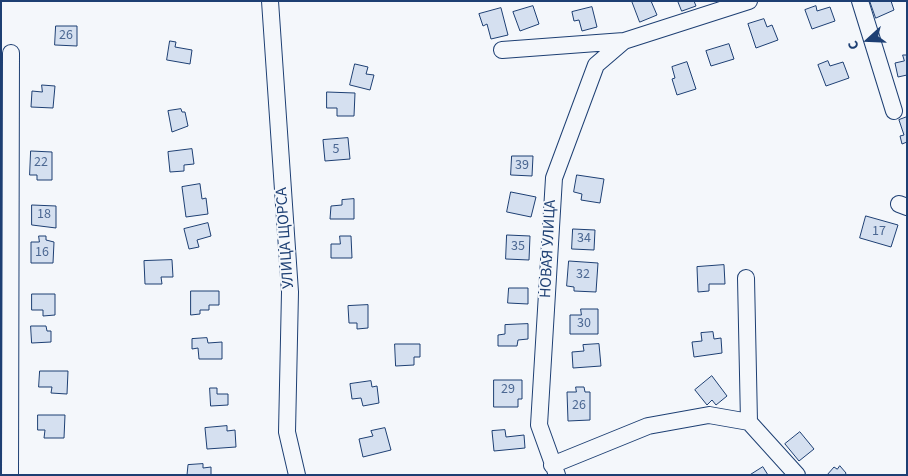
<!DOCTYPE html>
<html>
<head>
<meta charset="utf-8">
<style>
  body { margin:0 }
  #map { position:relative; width:908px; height:476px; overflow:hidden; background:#f4f7fb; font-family:"Source Sans 3",sans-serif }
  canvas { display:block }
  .frame { position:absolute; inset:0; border:2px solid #1d3f73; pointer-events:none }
  .north { position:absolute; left:843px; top:15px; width:50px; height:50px; -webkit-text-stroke:4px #f4f7fb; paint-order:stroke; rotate:250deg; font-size:14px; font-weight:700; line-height:20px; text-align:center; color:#1d3f73 }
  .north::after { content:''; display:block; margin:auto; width:18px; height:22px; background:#1d3f73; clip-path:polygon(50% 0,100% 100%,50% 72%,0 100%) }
</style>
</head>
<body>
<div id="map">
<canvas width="908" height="476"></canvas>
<div class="frame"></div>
<div class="north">С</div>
</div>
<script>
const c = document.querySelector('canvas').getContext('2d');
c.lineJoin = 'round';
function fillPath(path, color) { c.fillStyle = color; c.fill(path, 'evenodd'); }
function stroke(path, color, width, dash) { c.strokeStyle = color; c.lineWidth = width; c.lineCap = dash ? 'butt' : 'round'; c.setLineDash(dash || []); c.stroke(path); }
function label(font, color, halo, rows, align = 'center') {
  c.font = font + ' "Source Sans 3",sans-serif'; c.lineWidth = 4; c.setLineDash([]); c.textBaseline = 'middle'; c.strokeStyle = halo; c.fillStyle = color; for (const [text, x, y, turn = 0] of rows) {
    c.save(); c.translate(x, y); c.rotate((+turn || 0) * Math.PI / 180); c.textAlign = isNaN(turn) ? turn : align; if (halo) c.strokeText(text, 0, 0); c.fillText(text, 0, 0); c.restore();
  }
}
const building = new Path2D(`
  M632,1H651L657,15L640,22Z
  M678,1H694L696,6L682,11Z
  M870,1H891L894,10L876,18Z
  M533,6L539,24L520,31L513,12Z
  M816,6L817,11L830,7L835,21L812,29L805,10Z
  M592,7L597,27L582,31L579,20L574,21L572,12Z
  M501,8L508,35L491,39L487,24L483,26L479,14Z
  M764,19L767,27L772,25L778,40L756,48L748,24Z
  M56,26H77V46L55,45Z
  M170,41L176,42L175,47L192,50L190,64L167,60Z
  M729,44L734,59L711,66L706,51Z
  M903,55H907V75L898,77L895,63L904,61Z
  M828,61L830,66L843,62L849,78L826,86L818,65Z
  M687,62L696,89L677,95L672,79L675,78L672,67Z
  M355,64L368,67L366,74L374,75L370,90L350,85Z
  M42,85L55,86L53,108L31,107L32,91L42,92Z
  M327,92L355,93L354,116H337V108H327Z
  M181,109L182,112H185L188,126L172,132L168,111Z
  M907,117V142L902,144L900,136L904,135L899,120Z
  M348,138L350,159L325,161L323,140Z
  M192,149L194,164L184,165V171L170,172L168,152Z
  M31,151L52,152V180H37V175H30Z
  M512,156H533L532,176L511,175Z
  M577,175L604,179L600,203L581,200L582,194L574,192Z
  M200,184L202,199L206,198L208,214L186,217L182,187Z
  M511,192L536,197L531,217L507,212Z
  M354,199V219H330L331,206L342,205V200Z
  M32,205L56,206V228L32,225Z
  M866,216L898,225L891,247L860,238Z
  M208,223L211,236L197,240L199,247L189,249L184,229Z
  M573,229L595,230L594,250L572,249Z
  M507,235L530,236L529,260L506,259Z
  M39,236H46V240L54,242L53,263H31V242H39Z
  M340,236H351L352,258H331V244H340Z
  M172,260L173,277H161L162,284H145L144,261Z
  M569,261L598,263L596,292L574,291V287L567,286Z
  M724,265L725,284H709V291L698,292L697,267Z
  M509,288H528V304L508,303Z
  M191,291H219V305H209V310H200V314L191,315Z
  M32,294H55V315L43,316V310H32Z
  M368,305V328L357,329V323H349L348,306Z
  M581,309H598V334H570V315H581Z
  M528,324V339L518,340L517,346H498V335L505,334V325Z
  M31,326H46L47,331H51V342L32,343Z
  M713,332L714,339L721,338L722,353L694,357L692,342L702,341L701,333Z
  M207,338L208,343L222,342V359H199L198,348L192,349V339Z
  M395,344H420V357H414V365L396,366Z
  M599,344L601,366L573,368L572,352L584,351L583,345Z
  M40,371H68L67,394L51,393L52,387H39Z
  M712,376L727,396L716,405L712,400L707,405L695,390Z
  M494,380H522V399H518V407H494Z
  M371,381L372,387L377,386L379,403L363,406L361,398L352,399L350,384Z
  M576,387H584L585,392H590V420L568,421L567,392H576Z
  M210,388H217V394H228V405L211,406Z
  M38,415H65L64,438H44L45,430H38Z
  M227,426V431L235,430L236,447L207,449L205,428Z
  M385,428L391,450L363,457L359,439L373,436L371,431Z
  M505,430L506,437L524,435L525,448L494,451L492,431Z
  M800,432L814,449L799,461L785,444Z
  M203,464V468L211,467V475H187L188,465Z
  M840,466L846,473L845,475H827L834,467L837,469Z
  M763,467L768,475H750Z`);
fillPath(building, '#d5e0f0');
stroke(building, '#1d3f73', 1);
const minor = new Path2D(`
  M270,1L290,292L287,432L297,475
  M860,1L894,111
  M502,50L624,41L749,1
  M899,204L907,207
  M746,278L749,422
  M552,465L648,426L709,415L749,422L797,475
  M10,475L11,53
  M557,475L539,425L554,178L596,65L624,41`);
stroke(minor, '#1d3f73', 18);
stroke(minor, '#f4f7fb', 16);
label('14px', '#4b6792', null, [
  ["26",66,36],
  ["5",336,150],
  ["22",41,163],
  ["39",522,166],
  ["18",44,215],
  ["17",879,232],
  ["34",584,239],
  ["35",518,247],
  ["16",42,253],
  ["32",583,275],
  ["30",584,324],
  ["29",508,390],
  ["26",579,406]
]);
label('16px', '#1d3f73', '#f4f7fb', [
  ["УЛИЦА ЩОРСА",286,238,-94],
  ["НОВАЯ УЛИЦА",549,249,-87]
]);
</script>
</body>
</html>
